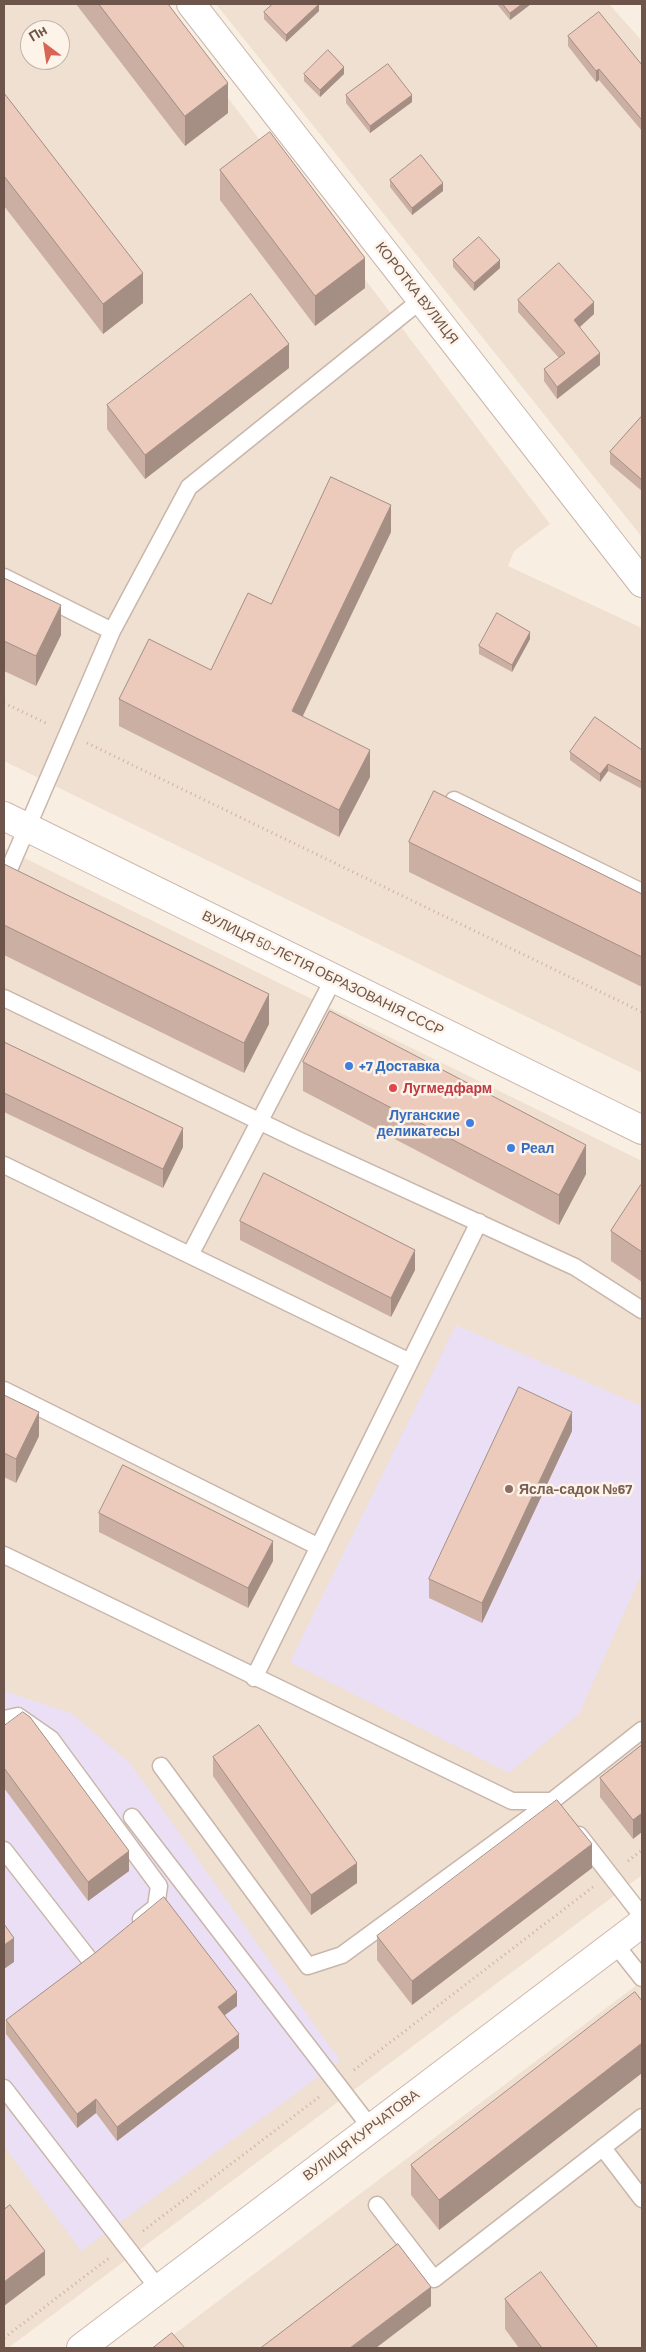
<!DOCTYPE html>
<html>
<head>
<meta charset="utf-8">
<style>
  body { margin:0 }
  #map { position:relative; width:646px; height:2352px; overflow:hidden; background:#f9eee2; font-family:Barlow,sans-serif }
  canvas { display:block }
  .frame { position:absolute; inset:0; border:5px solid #6e554b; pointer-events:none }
  .north { position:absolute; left:20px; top:20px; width:50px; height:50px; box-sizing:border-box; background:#fdf3e8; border:1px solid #c4b4a9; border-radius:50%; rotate:329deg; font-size:14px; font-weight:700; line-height:20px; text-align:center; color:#6e554b }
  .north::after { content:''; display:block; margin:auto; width:18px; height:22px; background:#d86553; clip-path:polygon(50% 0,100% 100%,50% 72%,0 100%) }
</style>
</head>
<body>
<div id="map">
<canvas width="646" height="2352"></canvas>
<div class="frame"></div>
<div class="north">Пн</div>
</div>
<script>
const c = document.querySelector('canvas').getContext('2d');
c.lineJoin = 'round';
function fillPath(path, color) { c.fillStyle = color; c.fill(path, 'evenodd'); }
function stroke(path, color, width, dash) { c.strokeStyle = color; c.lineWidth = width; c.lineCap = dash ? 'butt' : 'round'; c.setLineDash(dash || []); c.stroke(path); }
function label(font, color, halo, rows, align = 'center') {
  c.font = font + ' Barlow,sans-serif'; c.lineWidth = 5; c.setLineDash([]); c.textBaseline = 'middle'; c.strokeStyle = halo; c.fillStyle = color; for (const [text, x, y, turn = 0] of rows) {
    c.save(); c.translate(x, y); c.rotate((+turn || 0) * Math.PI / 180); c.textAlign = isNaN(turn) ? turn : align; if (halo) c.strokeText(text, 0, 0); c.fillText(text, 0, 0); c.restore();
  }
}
fillPath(new Path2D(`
  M4,4H157L550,524L514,551L508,566L642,628V881L457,793L642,886V1073L4,761ZM30,30H60V60H30Z
  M216,4H609L642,41V537Z
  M4,848L642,1161V1875L8,2348H4Z
  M642,1981V2348H156Z`), '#f0e0d1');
fillPath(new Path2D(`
  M456,1325L642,1406V1573L579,1714L509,1773L290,1662Z
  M4,1691L71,1713L130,1763L340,2061L81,2251L4,2146Z`), '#ebdff5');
const lane = new Path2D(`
  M4,577L112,631
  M454,800L642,892
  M4,881L112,631L189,487L421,300
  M4,998L296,1139L575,1267L642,1310
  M4,1165L410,1362
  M190,1255L334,978
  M4,1390L319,1547
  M4,1555L512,1801H552
  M254,1678L479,1222
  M4,1719L18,1716L51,1739L159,1886L156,1907L141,1919
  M161,1766L308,1966L342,1955L552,1801L642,1730
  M132,1817L371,2128
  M579,1835L642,1916
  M4,1850L89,1959
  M615,1944L642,1978
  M4,2088L158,2288
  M603,2148L642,2199
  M377,2205L434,2279L642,2117`);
const street = new Path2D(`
  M191,4L642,583`);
const secondary = new Path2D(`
  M4,816L642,1130
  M81,2348L642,1923`);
stroke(lane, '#c9b6aa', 19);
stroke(street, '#c9b6aa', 30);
stroke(secondary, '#ceb7ab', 30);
stroke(new Path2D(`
  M4,703L48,724
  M87,743L642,1012
  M628,1861L642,1850
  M354,2070L593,1887
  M143,2231L319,2097
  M4,2338L109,2258`), '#d0afa0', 3, [1, 4]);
stroke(lane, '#fff', 16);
stroke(street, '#fff', 28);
stroke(secondary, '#fff', 28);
fillPath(new Path2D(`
  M76,4H168L228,113L185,146Z
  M497,4H531L510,20Z
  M319,11L286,42L264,19V12Z
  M568,36L642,65V131L599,80L596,82L568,46Z
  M304,74H344L320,97L304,81Z
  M4,93L143,303L103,334L4,206Z
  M346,95L412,102L370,133L346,103Z
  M220,170L365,288L315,326L220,200Z
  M390,180L443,191L412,215L390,187Z
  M453,260L500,268L474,291L453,267Z
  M518,300L594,314L580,327L600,365L557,399L544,381V369L559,358L518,312Z
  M289,368L145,479L107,429V405Z
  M642,416V491L610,464V452Z
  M391,532L303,716L370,777L339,837L119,726V699L211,670L271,604Z
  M4,578L61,635L36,686L4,671Z
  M530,639L512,672L479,654V646Z
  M642,750V789L608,771L600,782L570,760V752Z
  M409,842L642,894V987L409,872Z
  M4,864L269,1024L244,1073L4,955Z
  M4,1042L183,1147L163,1188L4,1112Z
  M303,1062L586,1174L559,1225L303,1091Z
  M642,1186V1282L611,1261V1231Z
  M240,1221L415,1270L391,1317L240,1240Z
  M4,1395L39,1436L16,1483L4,1477Z
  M572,1431L482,1623L429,1598V1579Z
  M99,1513L273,1561L248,1608L99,1532Z
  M4,1726L129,1871L88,1901L4,1788Z
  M642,1745L633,1839L600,1797V1778Z
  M213,1757L357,1883L311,1915L213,1776Z
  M592,1868L412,2005L377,1960V1936Z
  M642,2001V2073L439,2230L411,2195V2165Z
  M237,2006L225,2015L239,2048L117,2141L96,2113L77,2128L6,2034V2020Z
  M505,2299L598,2348H519L505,2329Z`), '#cbafa3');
fillPath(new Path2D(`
  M319,4V11L286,42V35Z
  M522,4H531L510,20V13Z
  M344,67V74L320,97V90Z
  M599,69V80L596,82V71Z
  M228,83V113L185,146V116Z
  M412,95V102L370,133V126Z
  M443,183V191L412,215V208Z
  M365,258V288L315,326V296Z
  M500,260V268L474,291V283Z
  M143,273V303L103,334V304Z
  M594,302V314L574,332V320Z
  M289,344V368L145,479V455Z
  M600,353V365L557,399V387Z
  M391,505V532L292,738V711Z
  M61,605V635L36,686V656Z
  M530,632V639L512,672V665Z
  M370,750V777L339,837V810Z
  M608,764V771L600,782V774Z
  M269,994V1024L244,1073V1043Z
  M183,1128V1147L163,1188V1169Z
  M586,1145V1174L559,1225V1195Z
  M415,1250V1270L391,1317V1298Z
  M39,1412V1436L16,1483V1459Z
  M572,1412V1431L482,1623V1603Z
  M273,1541V1561L248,1608V1588Z
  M642,1813V1832L633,1839V1820Z
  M592,1844V1868L412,2005V1981Z
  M129,1851V1871L88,1901V1882Z
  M357,1863V1883L311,1915V1895Z
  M14,1938V1962L4,1969V1945Z
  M237,1992V2006L218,2020V2007Z
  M239,2034V2048L117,2141V2127Z
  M642,2043V2073L439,2230V2200Z
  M96,2099V2113L77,2128V2114Z
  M45,2251V2275L4,2306V2282Z
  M431,2287V2306L376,2348H350Z`), '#a58e84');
const building = new Path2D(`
  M99,4H168L228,83L185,116Z
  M273,4H319L286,35L264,12Z
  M503,4H522L510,13Z
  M599,12L642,65V120L599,69L596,71L568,36Z
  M328,50L344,67L320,90L304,74Z
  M388,64L412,95L370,126L346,95Z
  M4,93L143,273L103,304L4,176Z
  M270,132L365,258L315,296L220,170Z
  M421,155L443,183L412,208L390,180Z
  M479,237L500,260L474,283L453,260Z
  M559,263L594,302L574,320L600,353L557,387L544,369L565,353L518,300Z
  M251,294L289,344L145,455L107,405Z
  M642,416V480L610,452Z
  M331,477L391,505L292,711L370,750L339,810L119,699L149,639L211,670L248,593L271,604Z
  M4,578L61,605L36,656L4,641Z
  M497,613L530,632L512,665L479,646Z
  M595,717L642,750V782L608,764L600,774L570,752Z
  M434,791L642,894V957L409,842Z
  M4,864L269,994L244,1043L4,925Z
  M330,1011L586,1145L559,1195L303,1062Z
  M4,1042L183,1128L163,1169L4,1093Z
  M264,1173L415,1250L391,1298L240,1221Z
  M641,1185L642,1186V1252L611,1231Z
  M519,1387L572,1412L482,1603L429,1579Z
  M4,1395L39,1412L16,1459L4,1453Z
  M123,1465L273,1541L248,1588L99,1513Z
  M23,1712L30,1717L129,1851L88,1882L4,1768V1726Z
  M259,1725L357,1863L311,1895L213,1757Z
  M642,1745V1813L633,1820L600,1778Z
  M557,1800L592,1844L412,1981L377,1936Z
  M164,1897L237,1992L218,2007L239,2034L117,2127L96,2099L77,2114L6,2020L95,1953Z
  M4,1924L14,1938L4,1945Z
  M635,1992L642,2001V2043L439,2200L411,2165Z
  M10,2205L45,2251L4,2282V2210Z
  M398,2244L431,2287L350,2348H261Z
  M541,2272L598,2348H542L505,2299Z
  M172,2333L185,2348H153Z`);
fillPath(building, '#eccbbd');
stroke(building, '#a58e84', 1);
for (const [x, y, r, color] of [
  [349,1066,5,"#3f7fe0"],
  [393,1088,5,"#e0444e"],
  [470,1123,5,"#3f7fe0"],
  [511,1148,5,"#3f7fe0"],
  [509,1489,5,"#8d6e63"]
]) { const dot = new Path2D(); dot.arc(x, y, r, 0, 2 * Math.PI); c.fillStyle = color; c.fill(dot); stroke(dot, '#fdf3e8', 2); }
label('14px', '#6e554b', '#fdf3e8', [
  ["КОРОТКА ВУЛИЦЯ",417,293,52],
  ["ВУЛИЦЯ 50-ЛЄТІЯ ОБРАЗОВАНІЯ СССР",323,973,26],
  ["ВУЛИЦЯ КУРЧАТОВА",361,2135,-37]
]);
label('bold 14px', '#366cbe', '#fdf3e8', [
  ["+7 Доставка",359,1066],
  ["Луганские",460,1115,"right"],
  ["деликатесы",460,1131,"right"],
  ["Реал",521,1148]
], 'left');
label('bold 14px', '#be3a42', '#fdf3e8', [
  ["Лугмедфарм",403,1088]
], 'left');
label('bold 14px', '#785e54', '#fdf3e8', [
  ["Ясла-садок №67",519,1489]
], 'left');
</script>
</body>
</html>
